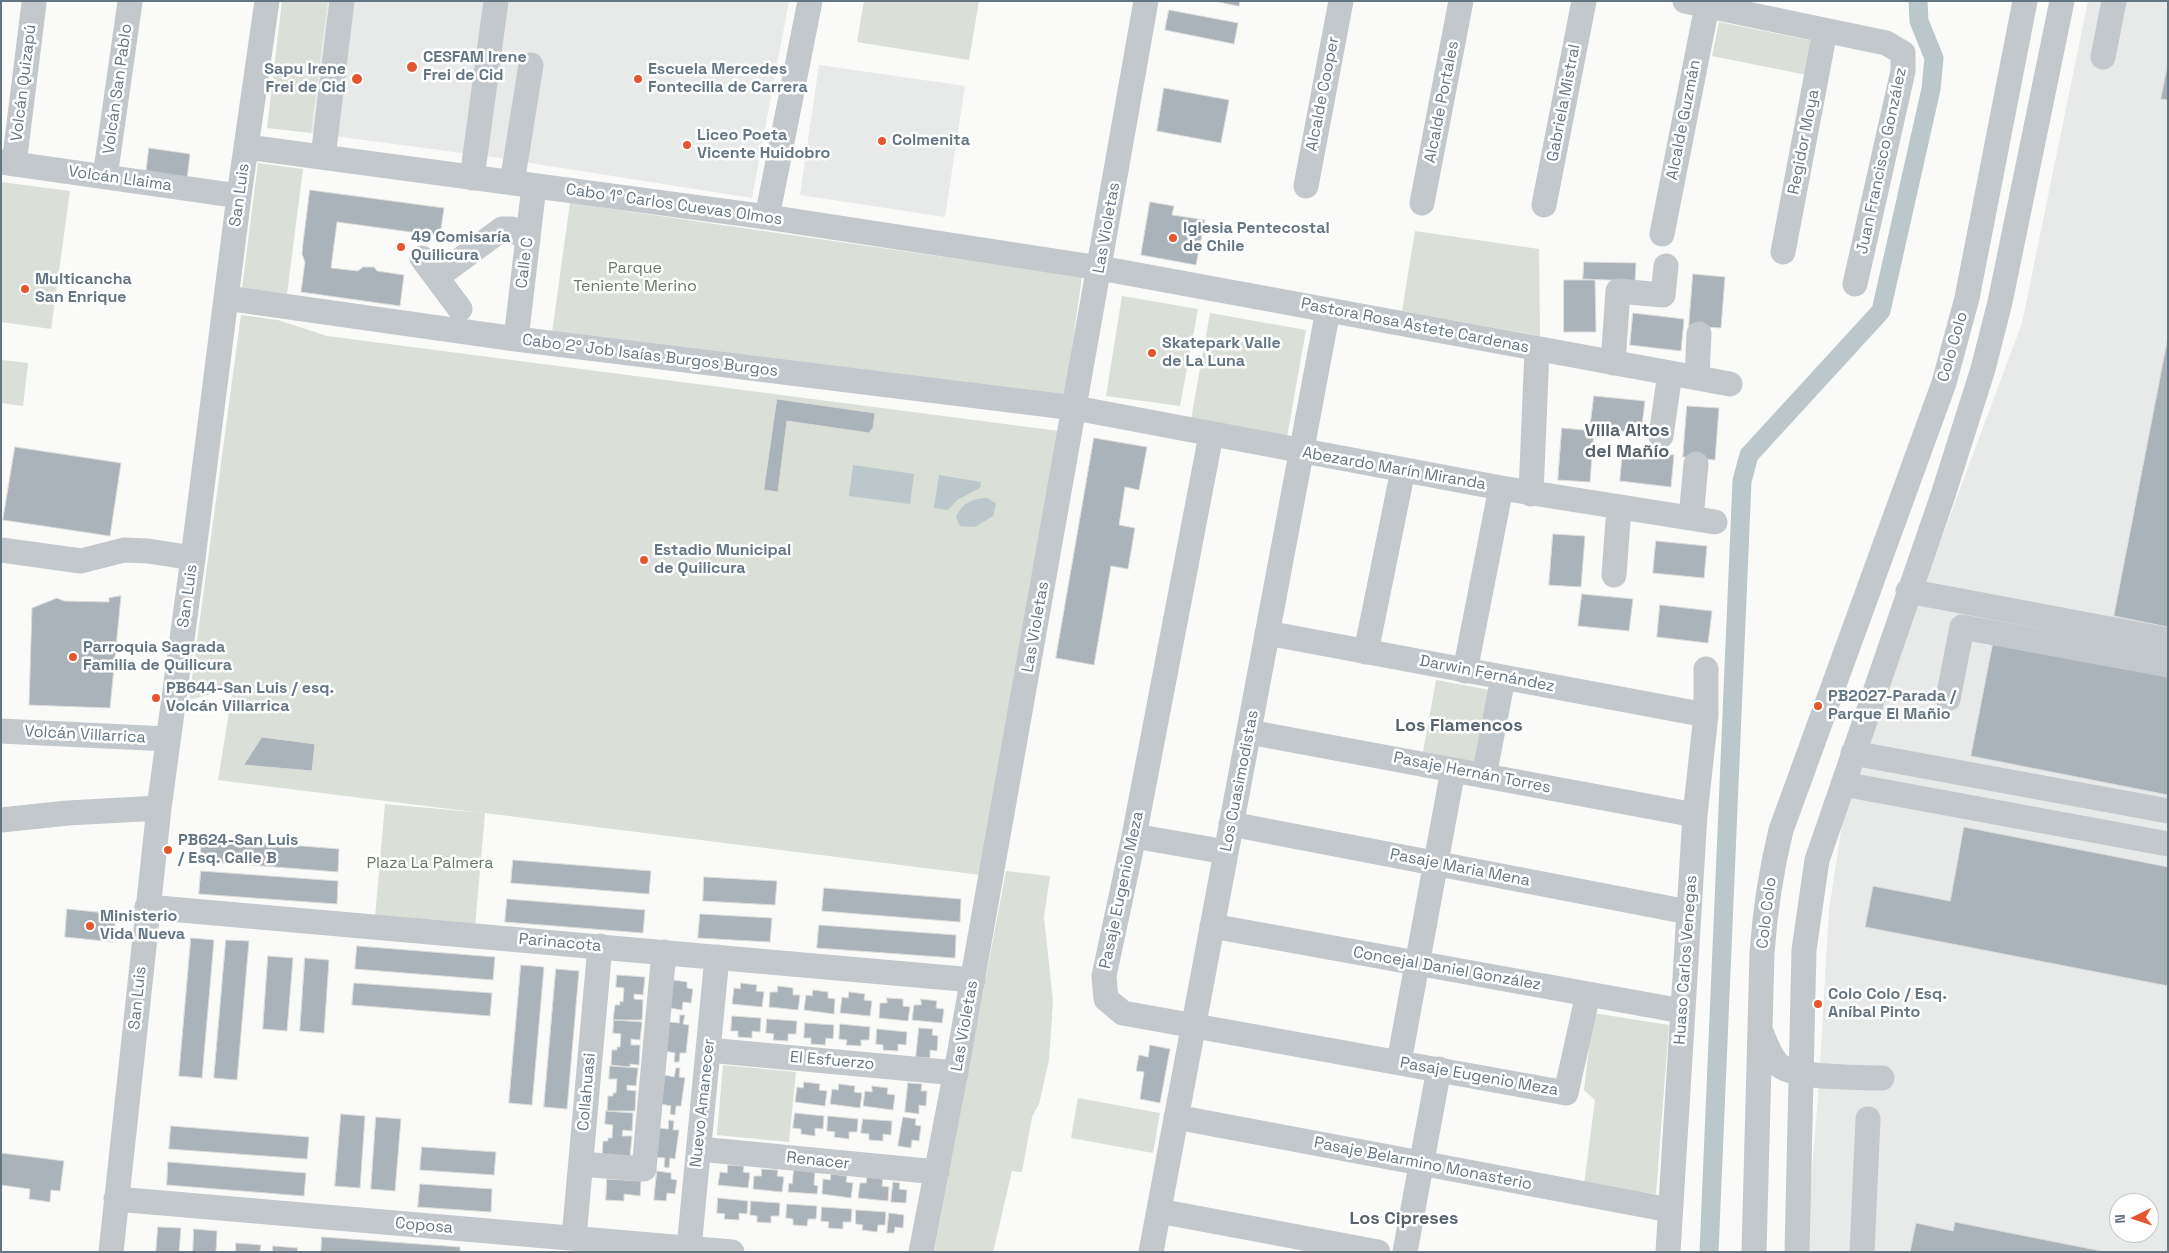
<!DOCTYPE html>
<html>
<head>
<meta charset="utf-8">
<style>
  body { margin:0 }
  #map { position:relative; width:2169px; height:1253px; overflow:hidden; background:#fafaf8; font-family:"Space Grotesk",sans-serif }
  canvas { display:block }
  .frame { position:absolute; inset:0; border:2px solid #657683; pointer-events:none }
  .north { position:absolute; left:2109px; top:1193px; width:50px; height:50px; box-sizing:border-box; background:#fff; border:1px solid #c1c8cd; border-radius:50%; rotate:266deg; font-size:14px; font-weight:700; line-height:20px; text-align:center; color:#657683 }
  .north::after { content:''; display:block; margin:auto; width:18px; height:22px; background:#e4572e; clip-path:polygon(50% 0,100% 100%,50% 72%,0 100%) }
</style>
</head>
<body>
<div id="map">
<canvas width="2169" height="1253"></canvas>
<div class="frame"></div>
<div class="north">N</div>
</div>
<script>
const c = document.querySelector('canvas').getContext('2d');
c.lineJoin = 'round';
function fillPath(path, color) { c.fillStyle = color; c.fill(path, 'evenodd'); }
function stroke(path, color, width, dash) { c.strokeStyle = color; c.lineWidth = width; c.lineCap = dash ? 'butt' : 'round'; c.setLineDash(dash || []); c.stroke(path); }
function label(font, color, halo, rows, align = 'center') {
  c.font = font + ' "Space Grotesk",sans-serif'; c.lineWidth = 5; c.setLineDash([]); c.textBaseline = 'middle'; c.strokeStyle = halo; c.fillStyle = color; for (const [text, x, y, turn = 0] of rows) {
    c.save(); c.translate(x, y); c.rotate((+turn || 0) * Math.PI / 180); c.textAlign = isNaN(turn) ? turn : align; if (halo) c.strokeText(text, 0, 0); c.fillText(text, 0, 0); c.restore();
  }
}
fillPath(new Path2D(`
  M328,1H789L752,198L492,157L311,133Z
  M2088,1H2168V1252H1805L1818,1098L1829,910L1847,791L2022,323ZM2119,1203H2149V1233H2119Z
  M819,65L965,86L945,217L800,195Z`), '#e8e9e9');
fillPath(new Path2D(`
  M282,1H328L311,133L267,128Z
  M864,1H979L969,60L857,42Z
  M1719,22L1814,41L1807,75L1712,56Z
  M258,163L303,169L287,294L242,288Z
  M1,182L70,191L51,329L1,322Z
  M570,203L1082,277L1064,402L552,333Z
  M1415,231L1539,249L1540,336L1402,311Z
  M1122,296L1198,309L1180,406L1106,396Z
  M1210,313L1306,330L1287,437L1191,419Z
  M241,315L278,320L327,336L1059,431L981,875L485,813L475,927L375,917L385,804L482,813L218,780L233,688L189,700Z
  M1,360L28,363L23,406L1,403Z
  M1436,680L1490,690L1476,767L1422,757Z
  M1006,871L1050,876L1044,917L1053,1001L1049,1060L1039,1104L1032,1117L1022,1172L1012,1171L993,1252H934Z
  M1593,1013L1669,1025L1656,1194L1584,1185L1595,1100L1584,1090Z
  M723,1065L796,1072L789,1142L717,1135Z
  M1078,1098L1160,1113L1153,1153L1071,1138Z`), '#dadfd7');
fillPath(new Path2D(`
  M853,465L914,474L910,504L849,496Z
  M939,475L981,482L980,488L957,500L948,510L934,508Z
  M988,498L996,504L993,516L975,527L960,526L956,517C962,503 973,498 988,498Z`), '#bbc7cb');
stroke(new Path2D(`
  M1709,1252L1742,481L1749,455L1881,311L1931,89L1934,58L1919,21L1918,1`), '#bbc7cb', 19);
const building = new Path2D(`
  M1214,1H1240L1239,6Z
  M1169,10L1238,23L1234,44L1165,30Z
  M2168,63V100L2161,99Z
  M1164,88L1229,100L1221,143L1157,131Z
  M149,148L190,154L187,179L146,173Z
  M310,190L444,208L440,236L337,222L331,268L358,271L363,267H374L377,271L404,275L400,306L301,292L305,262L302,254L303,243Z
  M1150,202L1174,206L1172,215L1205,220L1196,265L1141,255Z
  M1584,262L1636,263L1635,281L1583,279Z
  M1693,274L1725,277L1721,328L1689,326Z
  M1564,280H1595L1596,332H1564Z
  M1633,313L1684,319L1681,351L1630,345Z
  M2168,337V627L2114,616Z
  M1594,396L1645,401L1641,433L1590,428Z
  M777,399L875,413L873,428L869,433L787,421L778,492L764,490Z
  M1687,406L1719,408L1715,460L1683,457Z
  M1562,428L1594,431L1590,482L1558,480Z
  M1094,438L1147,447L1139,490L1125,487L1119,525L1135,528L1128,569L1111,566L1094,665L1056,658Z
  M15,447L121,463L110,536L3,520Z
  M1623,449L1674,455L1671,487L1620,481Z
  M1553,534L1585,536L1581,587L1549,585Z
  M1656,541L1707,546L1704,578L1653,573Z
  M1582,594L1633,599L1629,631L1578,626Z
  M121,596L110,708L29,705L32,608L57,598L64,601L109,602V598Z
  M1660,605L1712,611L1708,643L1657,637Z
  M1994,638L2168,671V795L1971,756Z
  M262,737L315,744L312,771L244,765Z
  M1964,827L2168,867V986L1865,927L1873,886L1950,901Z
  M202,838L339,849L338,872L200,861Z
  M513,860L651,871L649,894L511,883Z
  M201,871L338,881L337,904L199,894Z
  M704,877L777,881L775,905L703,901Z
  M824,888L961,899L960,922L822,911Z
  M507,899L645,910L643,933L505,922Z
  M67,909L116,914L113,942L65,937Z
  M700,914L772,918L770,942L698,938Z
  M819,925L956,935L955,958L817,948Z
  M191,938L214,940L202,1078L179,1076Z
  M226,940L249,941L237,1080L214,1078Z
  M357,946L495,957L493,980L355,969Z
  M268,956L293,958L287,1031L263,1029Z
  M305,958L329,960L324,1033L300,1031Z
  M521,965L544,967L532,1105L509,1103Z
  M556,969L579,971L567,1109L544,1107Z
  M617,975L645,977L643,995L634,994V999L643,1000L642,1020H613L615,1005H620V1001L623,1002L624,988L616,987Z
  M673,980L687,982V988L693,989L691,1003L683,1002L682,1010L670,1008Z
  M354,983L492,993L490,1016L352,1005Z
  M741,983L757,985L756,991L764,992L762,1007L732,1004L734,988L740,989Z
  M778,986L793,988V995H800L798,1010L769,1007L770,992H777Z
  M813,990L828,992V998L835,999L834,1014L804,1010L806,995L812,996Z
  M849,992L865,994L864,1000L872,1001L870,1016L840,1013L842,997L848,998Z
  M887,998L903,999V1006L910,1007L908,1021L879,1018L880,1003H887Z
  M921,999L937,1001L936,1008L944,1009L942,1023L912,1020L914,1005H921Z
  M680,1015H685L683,1024L689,1025L686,1053H680L679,1062H674L675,1053L665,1051L669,1022L679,1023Z
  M732,1016L761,1018L760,1032L752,1031V1038L738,1037V1031H731Z
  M767,1019L797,1021L796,1034H788V1041L773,1040L774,1034L766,1033Z
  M614,1020L642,1022L640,1040L631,1039V1045H640L639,1065L630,1064V1067L611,1065L612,1050H617V1047H620L621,1034L613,1033Z
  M805,1023L834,1025L833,1039L826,1038L825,1045L811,1044V1038H804Z
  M840,1024L870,1027L869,1040H861V1046L846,1045L847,1040L839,1039Z
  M919,1028L933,1029L932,1035L938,1036L937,1051L930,1050V1058L916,1057Z
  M877,1029L907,1032L906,1045L898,1044V1051L883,1050V1045L876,1044Z
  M1150,1045L1170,1049L1160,1103L1140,1099L1144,1072L1136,1071L1139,1055L1148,1057Z
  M610,1066L638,1068L636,1086L627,1085V1090L636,1091L635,1111H607L608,1096H613V1093H616L617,1079H609Z
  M676,1068H680L679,1077L685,1078L681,1106H676L675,1115L670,1114L671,1106L661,1104L665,1075L674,1077Z
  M804,1082L820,1084L819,1090L827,1091L825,1106L795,1102L797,1087L803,1088Z
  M908,1083L922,1084L921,1091H927L926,1106L919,1105V1114L905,1112Z
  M839,1084L855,1086L854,1092L862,1093L860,1108L830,1104L832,1089L838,1090Z
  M872,1086L888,1088L887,1094L895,1095L893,1110L863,1106L865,1091L872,1092Z
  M606,1111L633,1113L632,1131L623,1130L622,1136H632L630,1156H602L603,1141H608V1138H612L613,1125L605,1124Z
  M795,1113L824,1116L823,1129L815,1128V1136L801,1134V1129L793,1128Z
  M341,1114L365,1116L360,1188L335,1186Z
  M828,1116L858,1119L857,1132H849V1139L834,1137L835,1132L827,1131Z
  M376,1117L401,1119L395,1191L371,1189Z
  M903,1117L916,1119L915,1125L921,1126L919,1141L912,1140L911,1148L898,1146Z
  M863,1119L892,1121L891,1135L883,1134V1141L869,1140V1134L861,1133Z
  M669,1120L674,1121L673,1130H679L675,1159L670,1158L669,1168L664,1167L665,1158L655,1157L658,1128L668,1129Z
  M171,1126L309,1137L307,1159L169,1149Z
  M422,1147L496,1152L494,1175L420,1170Z
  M1,1153L64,1161L60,1191L51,1190L50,1202L29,1199L30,1189L1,1185Z
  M168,1162L306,1173L304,1196L167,1185Z
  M728,1165L744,1166L743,1172L750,1173L748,1188L718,1185L720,1172L727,1173Z
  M794,1168L815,1170L814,1185L818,1186L817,1194L788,1192L789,1183L792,1184Z
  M762,1169L778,1170L777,1176L784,1177L782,1192L753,1189L754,1176H761Z
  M657,1171L671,1173V1179L677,1180L675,1194L667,1193L666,1201L654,1200Z
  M831,1174L847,1176L846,1182L853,1183L851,1198L822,1194L823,1179L830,1180Z
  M867,1177L883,1179L882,1186L889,1187L888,1201L858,1198L860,1183H866Z
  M607,1179L641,1181L640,1196L624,1194V1201L606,1200Z
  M893,1182L900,1183L899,1189L907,1190L906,1203L891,1202Z
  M420,1184L492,1189L491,1212L418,1207Z
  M718,1198L748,1201L747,1214L739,1213V1220L724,1219L725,1214L717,1213Z
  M751,1201L780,1203L779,1216H771V1223L757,1222V1216L750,1215Z
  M787,1204L817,1206L816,1219H808L807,1226L793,1225V1219L786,1218Z
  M822,1207L852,1209L851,1222H843V1229L828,1228L829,1222L821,1221Z
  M856,1210L886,1212L885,1225H878L877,1232L862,1230L863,1225L856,1224Z
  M889,1213L904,1215L903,1228L895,1227L894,1233H887Z
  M1955,1222L2106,1252H1910L1916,1223L1953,1231Z
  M158,1227L181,1228L179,1252H156Z
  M194,1229L217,1231L216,1252H193Z
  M322,1237L460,1247V1252H321Z
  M236,1243L261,1245L260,1252H236Z
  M273,1246L298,1248L297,1252H273Z`);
fillPath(building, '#aab3b9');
stroke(building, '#dcdcda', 1);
stroke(new Path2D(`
  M1685,1L1886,43L1903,53V71L1855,284
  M2103,57L2114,1
  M247,147L767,217L1100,268L1730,384
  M323,157L342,1
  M1,162L239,196
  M14,164L34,3
  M105,177L130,2
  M472,178L496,1
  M512,183L531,65
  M1306,186L1341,1
  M1422,203L1461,1
  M1544,205L1584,1
  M767,217L810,1
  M1662,234L1707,6
  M1783,252L1825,31
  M422,258L460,309
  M437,277L502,229H512L528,240
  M226,298L516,339L1075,408L1501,488L1715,522
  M516,339L534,186
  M1613,363L1618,291L1663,295L1666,266
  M1697,378L1699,334
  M1211,435L1134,836L1104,976L1106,999L1123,1013L1566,1093L1588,994
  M1661,436L1670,373
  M1531,494L1537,349
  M1691,518L1696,464
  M1,550L81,561L124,550L148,551L193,558
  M1614,575L1619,507
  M1908,591L2168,640
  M1267,633L1706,715
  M1366,652L1403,470
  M1465,671L1501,488
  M1948,699L1962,627L2168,665
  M1,731L168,739
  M1249,732L1695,815
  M1853,753L2168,811
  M1484,776L1503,678
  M1843,784L2168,844
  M1,820L68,813L159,808
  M1231,824L1688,912
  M1134,836L1226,852
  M147,907L973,980
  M1212,926L1682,1011
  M1761,1032C1766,1043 1770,1058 1780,1066C1798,1079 1859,1077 1882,1078
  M708,1050L956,1073
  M1399,1062L1453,770
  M1176,1117L1670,1210
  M699,1149L937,1172
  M581,1164L644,1169L664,952
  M116,1199L732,1252
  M1159,1211L1378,1252
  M574,1238L600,946
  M689,1248L717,957
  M111,1252L159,808L193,558L239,196L267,1
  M921,1252L960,1050L1146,1
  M1151,1252L1328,310
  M1405,1252L1439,1069
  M1668,1252L1695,815L1706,715V669
  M1754,1252L1762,953C1765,910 1771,871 1781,830L1944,383L1967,298L2025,1
  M1797,1252L1804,950L1817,860L1943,495L1983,369L2000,302L2062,1
  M1862,1252L1868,1119`), '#c3c8cc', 25);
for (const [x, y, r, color] of [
  [412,67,6,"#e4572e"],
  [357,79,6,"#e4572e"],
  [638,79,5,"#e4572e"],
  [882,141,5,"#e4572e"],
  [687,145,5,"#e4572e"],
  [1173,238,5,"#e4572e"],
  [401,247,5,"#e4572e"],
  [25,289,5,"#e4572e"],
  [1152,353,5,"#e4572e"],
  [644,560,5,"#e4572e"],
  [73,657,5,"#e4572e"],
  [156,698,5,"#e4572e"],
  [1818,706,5,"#e4572e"],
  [168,850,5,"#e4572e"],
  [90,926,5,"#e4572e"],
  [1818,1004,5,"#e4572e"]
]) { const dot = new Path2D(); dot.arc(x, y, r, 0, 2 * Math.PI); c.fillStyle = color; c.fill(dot); stroke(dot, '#fff', 2); }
label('bold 16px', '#657683', '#fff', [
  ["CESFAM Irene",423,58],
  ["Frei de Cid",423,76],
  ["Sapu Irene",346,70,"right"],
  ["Frei de Cid",346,88,"right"],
  ["Escuela Mercedes",648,70],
  ["Fontecilla de Carrera",648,88],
  ["Liceo Poeta",697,136],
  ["Vicente Huidobro",697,154],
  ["Colmenita",892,141],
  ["Iglesia Pentecostal",1183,229],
  ["de Chile",1183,247],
  ["49 Comisaría",411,238],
  ["Quilicura",411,256],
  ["Multicancha",35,280],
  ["San Enrique",35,298],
  ["Skatepark Valle",1162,344],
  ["de La Luna",1162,362],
  ["Estadio Municipal",654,551],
  ["de Quilicura",654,569],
  ["Parroquia Sagrada",83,648],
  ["Familia de Quilicura",83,666],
  ["PB644-San Luis / esq.",166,689],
  ["Volcán Villarrica",166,707],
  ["PB2027-Parada /",1828,697],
  ["Parque El Mañio",1828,715],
  ["PB624-San Luis",178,841],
  ["/ Esq. Calle B",178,859],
  ["Ministerio",100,917],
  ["Vida Nueva",100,935],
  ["Colo Colo / Esq.",1828,995],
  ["Aníbal Pinto",1828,1013]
], 'left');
label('16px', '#657683', '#fff', [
  ["Volcán Quizapú",24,83,-83],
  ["Volcán San Pablo",118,89,-82],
  ["Alcalde Cooper",1323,94,-79],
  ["Alcalde Portales",1442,102,-79],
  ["Gabriela Mistral",1564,103,-79],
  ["Alcalde Guzmán",1684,120,-79],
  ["Regidor Moya",1804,142,-79],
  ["Juan Francisco González",1882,161,-78],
  ["Volcán Llaima",120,179,8],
  ["San Luis",240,195,-82],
  ["Cabo 1° Carlos Cuevas Olmos",674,205,8],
  ["Las Violetas",1107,228,-80],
  ["Calle C",525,263,-83],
  ["Pastora Rosa Astete Cardenas",1415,326,11],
  ["Colo Colo",1953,347,-74],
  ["Cabo 2° Job Isaías Burgos Burgos",650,356,7],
  ["Abezardo Marín Miranda",1394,469,10],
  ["San Luis",188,596,-82],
  ["Las Violetas",1036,627,-80],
  ["Darwin Fernández",1487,674,11],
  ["Volcán Villarrica",85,735,3],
  ["Pasaje Hernán Torres",1472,773,11],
  ["Los Cuasimodistas",1240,781,-79],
  ["Pasaje Maria Mena",1460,868,11],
  ["Pasaje Eugenio Meza",1122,890,-78],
  ["Colo Colo",1767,913,-83],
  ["Parinacota",560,943,5],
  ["Huaso Carlos Venegas",1686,960,-86],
  ["Concejal Daniel González",1447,969,10],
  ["San Luis",138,998,-84],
  ["Las Violetas",965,1026,-80],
  ["El Esfuerzo",832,1061,5],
  ["Pasaje Eugenio Meza",1479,1077,10],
  ["Collahuasi",587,1092,-85],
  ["Nuevo Amanecer",703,1103,-84],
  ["Renacer",818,1161,6],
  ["Pasaje Belarmino Monasterio",1423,1164,11],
  ["Coposa",424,1226,5]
]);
label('16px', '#687a64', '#fff', [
  ["Parque",635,269],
  ["Teniente Merino",635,287],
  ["Plaza La Palmera",430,864]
]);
label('bold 18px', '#57646e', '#fff', [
  ["Villa Altos",1627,431],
  ["del Mañío",1627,452],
  ["Los Flamencos",1459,726],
  ["Los Cipreses",1404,1219]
]);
</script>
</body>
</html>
